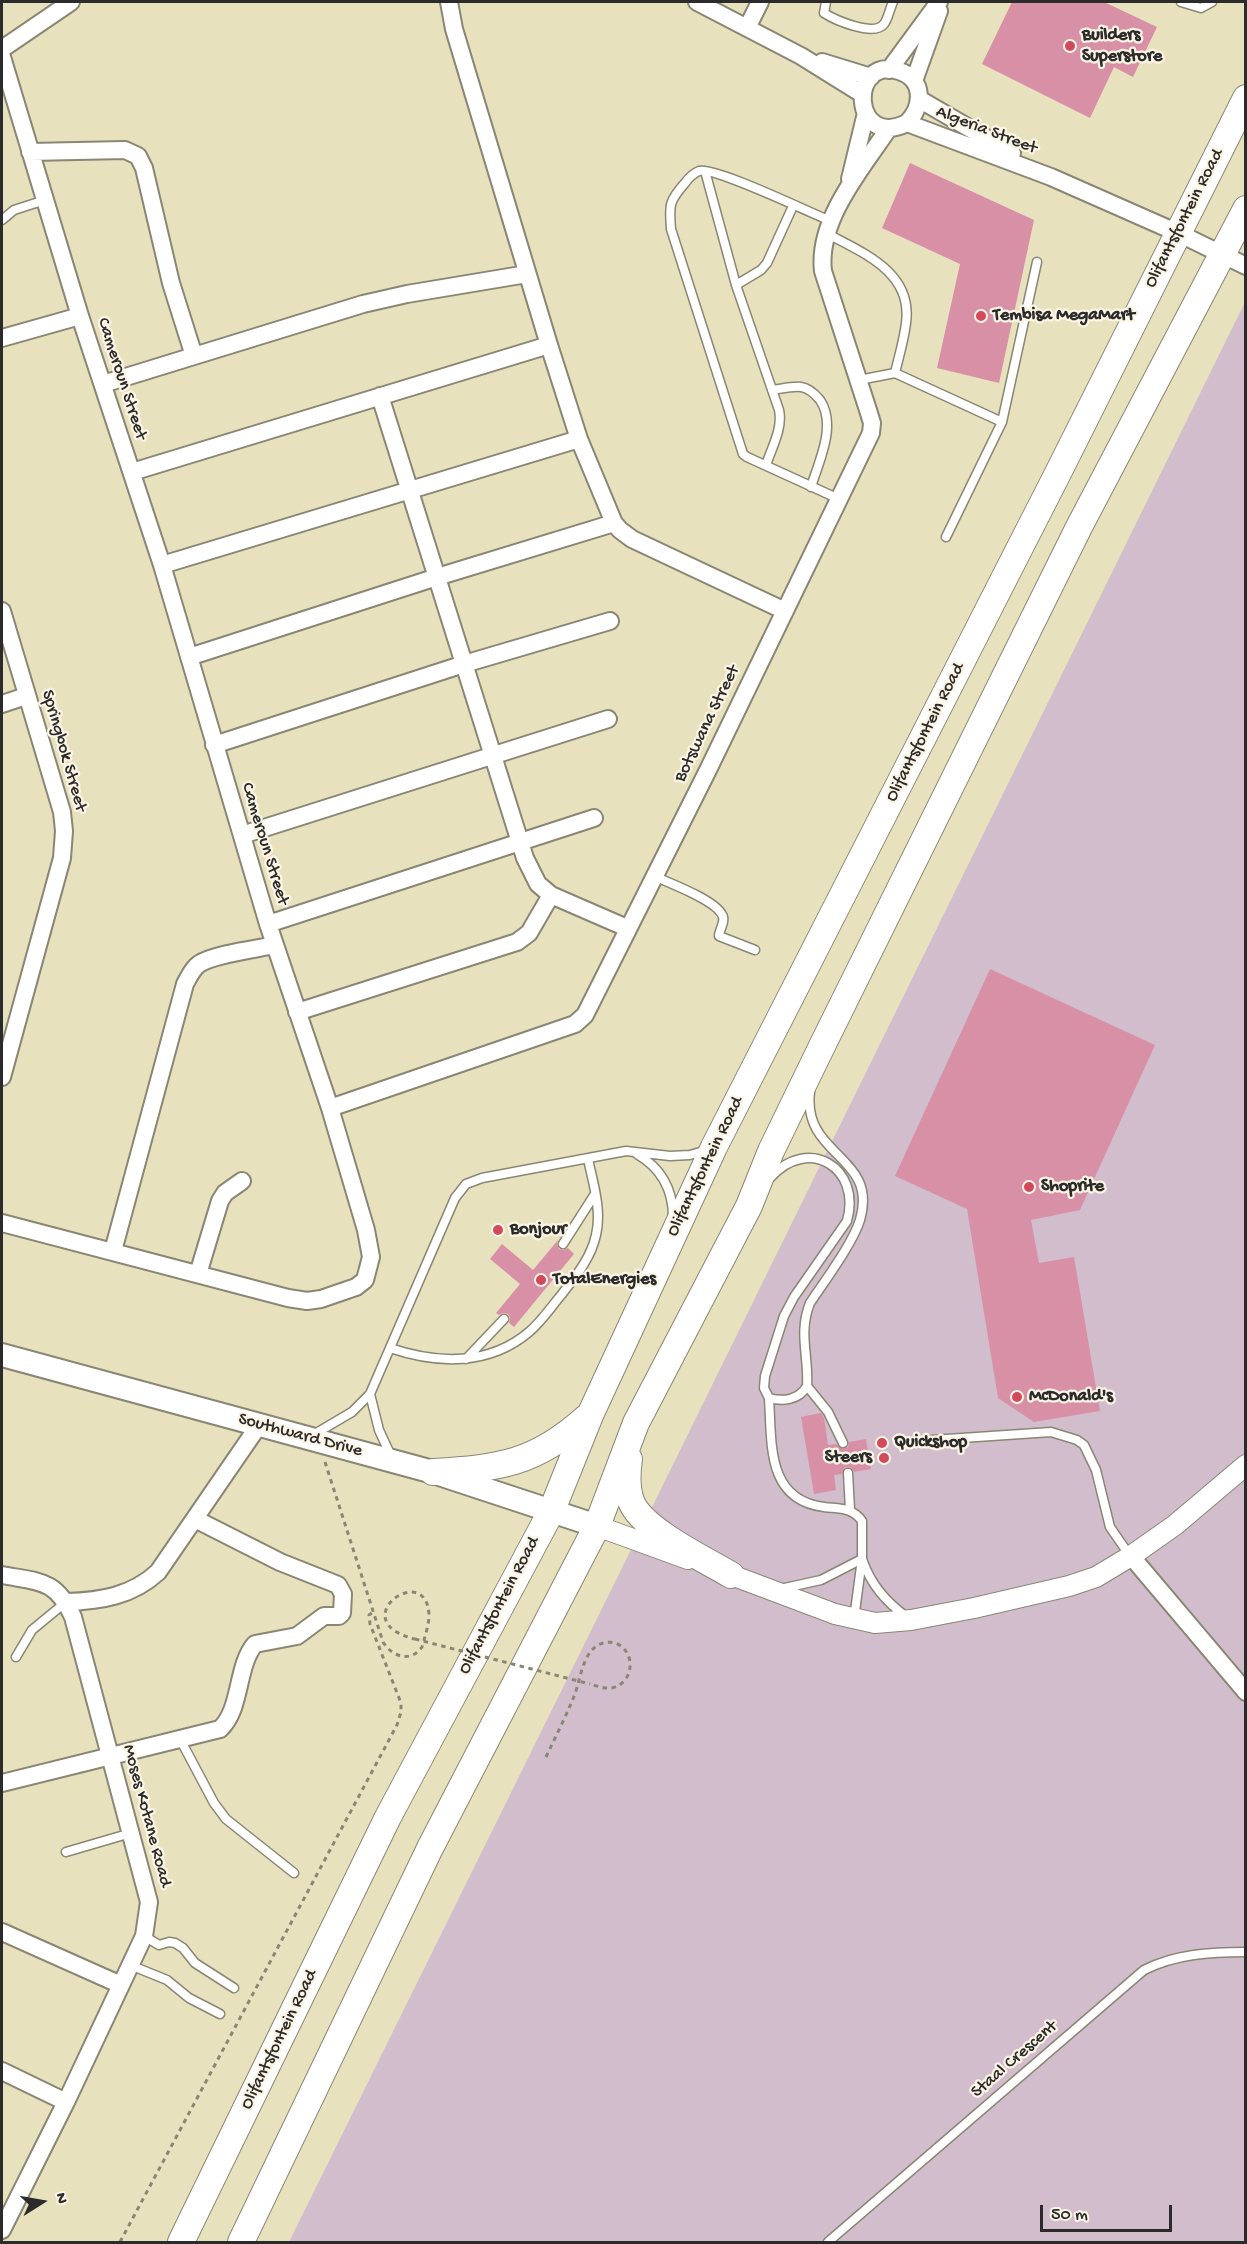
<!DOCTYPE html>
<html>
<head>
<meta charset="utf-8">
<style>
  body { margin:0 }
  #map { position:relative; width:1247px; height:2244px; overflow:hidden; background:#e8e1be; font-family:"Gochi Hand",sans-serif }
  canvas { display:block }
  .frame { position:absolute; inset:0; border:3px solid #2b2b2b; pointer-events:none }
  .north { position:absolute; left:12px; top:2172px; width:60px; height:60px; -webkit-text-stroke:4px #fcf5e5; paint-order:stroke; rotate:79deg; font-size:16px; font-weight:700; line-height:24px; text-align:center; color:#2b2b2b }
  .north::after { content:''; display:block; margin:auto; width:21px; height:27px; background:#2b2b2b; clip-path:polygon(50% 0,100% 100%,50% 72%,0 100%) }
  .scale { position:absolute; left:1040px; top:2205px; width:132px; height:27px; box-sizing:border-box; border:3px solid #2b2b2b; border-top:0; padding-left:8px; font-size:18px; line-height:21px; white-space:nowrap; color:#2b2b2b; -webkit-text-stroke:4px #fcf5e5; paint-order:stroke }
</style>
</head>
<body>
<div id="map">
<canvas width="1247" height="2244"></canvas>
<div class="frame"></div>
<div class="north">N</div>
<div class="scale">50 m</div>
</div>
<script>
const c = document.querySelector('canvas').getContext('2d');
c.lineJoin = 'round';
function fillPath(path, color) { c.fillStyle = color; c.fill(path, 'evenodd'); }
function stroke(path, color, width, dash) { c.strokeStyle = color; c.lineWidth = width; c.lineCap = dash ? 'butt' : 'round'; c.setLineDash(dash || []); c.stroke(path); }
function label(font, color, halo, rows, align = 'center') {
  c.font = font + ' "Gochi Hand",sans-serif'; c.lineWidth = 4.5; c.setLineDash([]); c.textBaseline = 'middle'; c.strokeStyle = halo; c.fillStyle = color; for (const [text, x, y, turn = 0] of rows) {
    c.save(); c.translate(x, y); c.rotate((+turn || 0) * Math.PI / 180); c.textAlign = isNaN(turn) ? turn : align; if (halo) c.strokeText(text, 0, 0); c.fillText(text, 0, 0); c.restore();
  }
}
fillPath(new Path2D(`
  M1245,302V2242H289L662,1487Z`), '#d1bdcc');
fillPath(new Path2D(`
  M1012,2H1104L1157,27L1133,77L1114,67L1090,118L982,64Z
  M910,163L1034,220L999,383L937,368L960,264L882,228Z
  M990,969L1155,1045L1080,1210L1031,1220L1039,1263L1074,1257L1100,1411L1034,1422L998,1398L967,1209L895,1176Z
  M558,1240L557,1244L559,1249L563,1250L568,1248L574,1254L514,1327L509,1323L510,1318L508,1314L503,1313L499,1315L496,1313L520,1284L490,1259L502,1244L533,1270Z
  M821,1413L824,1418L828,1445L836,1444L843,1449L848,1447L849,1442L866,1439L871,1469L854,1472L850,1467H845L842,1474L834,1475L836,1490L814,1494L801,1417Z`), '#d890a7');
const service = new Path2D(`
  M826,2L824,13C835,20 874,37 884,24C888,19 890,8 893,2
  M1181,2L1201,8L1212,2
  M705,171L736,285L779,410C783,428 772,447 766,465
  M2,220L14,210L45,200
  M831,221C810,213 714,166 699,171C694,173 688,179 685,183C669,201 669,205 671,229L743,454L747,457L839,499
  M826,233C863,253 913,272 906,323C904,340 899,356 895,373
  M736,285L761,270L767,263L793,206
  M859,380L895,373L1002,422
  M772,390C781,389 792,386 801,387C809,388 815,394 820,400C837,425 819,461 811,487
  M946,537L1002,422L1037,262
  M654,876C669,883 719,901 723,917C725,923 719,930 719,936L755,950
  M637,1154C661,1168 673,1189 673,1217
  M771,1177C808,1136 862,1167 847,1221L794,1297L784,1316L765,1376L764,1388L769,1398C783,1402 799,1400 807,1386C809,1356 798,1333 810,1303C824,1282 853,1243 860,1220C879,1155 802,1157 810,1092
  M563,1244L595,1194
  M390,1348C437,1364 489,1366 529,1332C542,1321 551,1307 562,1294C576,1276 591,1258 596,1235C602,1210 593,1183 588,1159
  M466,1359L504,1319
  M807,1386L828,1412L843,1443
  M370,1394L379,1430L391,1456
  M769,1398C772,1443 766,1500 824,1507C839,1509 852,1507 862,1521V1559L854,1619
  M313,1435L352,1412L370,1394L455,1198L466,1184L482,1178L626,1151L670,1156L690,1155L707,1150
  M932,1440L1051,1432L1077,1440L1084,1445L1096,1470L1110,1527L1130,1556
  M848,1473L850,1510
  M780,1589L821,1580L862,1559C871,1585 886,1602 908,1618
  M16,1657L32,1630L66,1602
  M180,1739L214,1803L226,1819L294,1873
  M66,1852L131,1833
  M144,1936L159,1945L169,1942L175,1943L183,1948L195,1963L234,1988
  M130,1965L167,1980L189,1998L220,2014
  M828,2242L1144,1970C1176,1954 1210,1952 1246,1952`);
const minor = new Path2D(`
  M449,2L454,29L549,345L579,439L614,523L620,530L632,539L785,611
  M697,2L801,56L862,94
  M748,26L760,2
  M2,49L71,2
  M2,57L80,316L162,565L268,924L330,1108L366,1230L371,1257L365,1280L356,1287L321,1299L307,1301L288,1298L2,1223
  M822,62L871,77
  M889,70L939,2
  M914,81L939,11
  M919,99L1012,153
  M907,123C923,107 925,79 899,71C848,55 851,150 907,123L1051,177L1178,233L1246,266
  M30,152L125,150L138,156L144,168L171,283L194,356
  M850,179L866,113
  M2,338L80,316
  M103,384L363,304L407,294L527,274
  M380,396L525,858L538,884L551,895
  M132,472L549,345
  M162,565L579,439
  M2,611L62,812L64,831L62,858L2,1077
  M189,657L437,577L614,523
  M2,704L26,696
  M214,745L464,664L610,621
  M242,835L608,719
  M268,924L594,818
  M297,1012L517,942L529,933L551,895L627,928
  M330,1108L575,1024L585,1015L708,770L871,433L872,423L868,410L823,271C817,220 862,168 889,128
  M113,1251L185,984C189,977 192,969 199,964C214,954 256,949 275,945
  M198,1274L220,1201L225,1193L242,1181
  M1131,1556L1246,1692
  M2,1575C39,1582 56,1579 73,1617L149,1902L144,1936L66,2102L2,2230
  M66,1602C101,1601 132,1596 158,1572L259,1425
  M2,1783L220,1729C242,1709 236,1666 255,1644L297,1636L324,1616H339L342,1613L343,1594L338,1585L280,1562L195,1519
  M2,1932L121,1985
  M2,2071L66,2102`);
const tertiary = new Path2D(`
  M597,1526L688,1559
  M718,1570L835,1614L875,1623L911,1620L974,1608L1069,1586L1096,1577L1131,1556L1175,1525L1246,1465`);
const secondary = new Path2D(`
  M2,1355L433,1472L597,1526`);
const primary = new Path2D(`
  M629,1459C627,1473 626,1487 631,1501C641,1529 704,1559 731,1575
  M433,1472C499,1468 535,1464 586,1418
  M181,2242L388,1817L552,1510L591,1413L714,1147L1058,473L1246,98
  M241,2242L430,1848L597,1526L636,1423L749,1206L771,1151L823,1044L1079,527L1246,209`);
stroke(service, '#8a8674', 11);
stroke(minor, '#8a8674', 20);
stroke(tertiary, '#8a8674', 22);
stroke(secondary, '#8a8674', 26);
stroke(primary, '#8a8674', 28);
stroke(new Path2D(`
  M325,1462L383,1642C392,1657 411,1663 422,1647C425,1636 429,1625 429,1615C427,1559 341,1621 415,1639
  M546,1757C555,1738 565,1718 573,1699C580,1683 581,1660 594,1648C599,1643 608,1641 615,1643C637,1651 634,1683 612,1688C605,1689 597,1686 590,1684
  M120,2242L397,1725L401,1712V1703L370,1624L369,1615L373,1612`), '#8a8674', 3, [4.5, 4.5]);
stroke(service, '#fff', 8);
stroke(minor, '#fff', 16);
stroke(tertiary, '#fff', 20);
stroke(secondary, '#fff', 22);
stroke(primary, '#fff', 26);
stroke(new Path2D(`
  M415,1639L590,1684`), '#8a8674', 3, [4.5, 4.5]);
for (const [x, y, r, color] of [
  [1070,46,6,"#d1495b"],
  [981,316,6,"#d1495b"],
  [1029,1187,6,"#d1495b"],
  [498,1230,6,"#d1495b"],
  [541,1280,6,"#d1495b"],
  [1017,1397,6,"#d1495b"],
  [882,1443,6,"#d1495b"],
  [884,1458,6,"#d1495b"]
]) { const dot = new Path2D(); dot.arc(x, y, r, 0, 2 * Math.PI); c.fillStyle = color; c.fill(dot); stroke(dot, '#fcf5e5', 2); }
label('bold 18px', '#2b2b2b', '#fcf5e5', [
  ["Builders",1082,36],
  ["Superstore",1082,57],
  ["Tembisa MegaMart",993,316],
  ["Shoprite",1041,1187],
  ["Bonjour",510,1230],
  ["TotalEnergies",553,1280],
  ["McDonald's",1029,1397],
  ["Quickshop",894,1443],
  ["Steers",872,1458,"right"]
], 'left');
label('18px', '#2b2b2b', '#fcf5e5', [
  ["Algeria Street",986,131,21],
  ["Olifantsfontein Road",1185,219,-63],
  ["Cameroun Street",121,379,72],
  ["Botswana Street",708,724,-64],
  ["Olifantsfontein Road",926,733,-63],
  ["Springbok Street",63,751,74],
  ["Cameroun Street",264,844,73],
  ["Olifantsfontein Road",706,1167,-64],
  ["Southward Drive",300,1436,15],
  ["Olifantsfontein Road",500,1606,-62],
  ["Moses Kotane Road",146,1816,75],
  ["Olifantsfontein Road",280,2040,-64],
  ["Staal Crescent",1015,2060,-41]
]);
</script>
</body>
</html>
